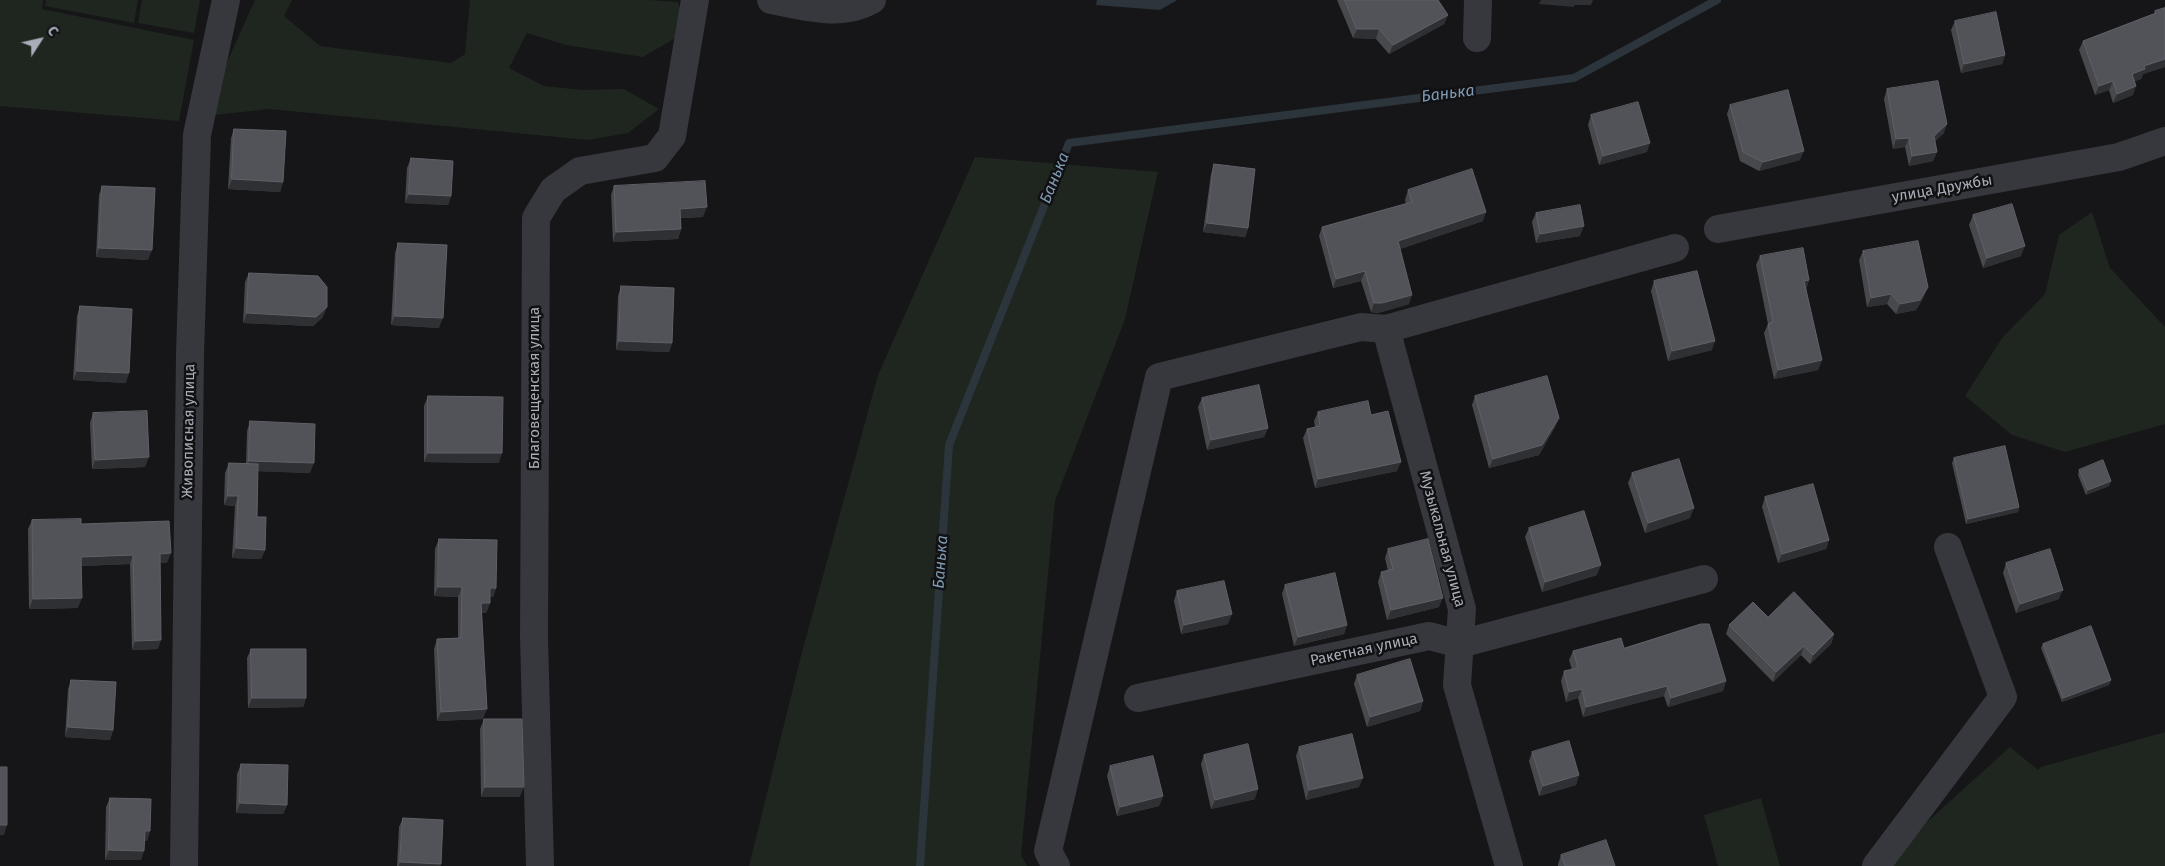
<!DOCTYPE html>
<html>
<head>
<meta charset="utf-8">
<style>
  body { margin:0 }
  #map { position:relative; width:2165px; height:866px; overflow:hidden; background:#161618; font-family:"Fira Sans",sans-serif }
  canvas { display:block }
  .north { position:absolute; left:15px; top:15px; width:50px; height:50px; -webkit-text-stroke:4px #111113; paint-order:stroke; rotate:55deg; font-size:14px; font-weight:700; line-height:20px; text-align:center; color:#a8adb8 }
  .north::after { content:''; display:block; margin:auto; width:18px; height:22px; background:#a8adb8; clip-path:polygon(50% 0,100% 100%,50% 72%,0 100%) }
</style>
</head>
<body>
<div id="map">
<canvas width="2165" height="866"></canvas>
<div class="north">С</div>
</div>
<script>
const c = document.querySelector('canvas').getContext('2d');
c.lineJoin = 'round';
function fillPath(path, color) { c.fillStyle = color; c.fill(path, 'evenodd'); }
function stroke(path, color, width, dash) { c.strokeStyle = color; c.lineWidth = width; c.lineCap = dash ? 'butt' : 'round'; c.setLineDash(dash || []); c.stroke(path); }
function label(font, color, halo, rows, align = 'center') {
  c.font = font + ' "Fira Sans",sans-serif'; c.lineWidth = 5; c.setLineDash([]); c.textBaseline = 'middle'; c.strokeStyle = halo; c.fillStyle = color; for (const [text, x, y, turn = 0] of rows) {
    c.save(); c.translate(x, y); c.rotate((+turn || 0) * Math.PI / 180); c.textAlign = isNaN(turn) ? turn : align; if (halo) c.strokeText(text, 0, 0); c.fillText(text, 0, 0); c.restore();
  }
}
fillPath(new Path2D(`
  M0,0H43L42,9L194,40L179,121L0,106Z
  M46,0H138L134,23L45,6Z
  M142,0H200L194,33L138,23Z
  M255,0H292L284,16L320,46L451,63L465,54L470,0H649L678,2L684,20L677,37L643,57L566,45L527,33L509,68L544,86L583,90L624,89L659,109L628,133L588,140L269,109L215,115L223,71Z
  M975,157L1158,172L1125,319L1055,501L1021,855L1027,866H749L801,656L878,375Z
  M2092,212L2110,268L2165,327V424L2065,452L2012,435L1965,396L2002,338L2045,294L2059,235Z
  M2165,732V866H1887L1886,859L2010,747L2038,770L2041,767Z
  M1761,798L1780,866H1718L1704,815Z`), '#1e261f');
fillPath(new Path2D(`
  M1097,0H1177L1160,10L1096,5Z`), '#2c353c');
stroke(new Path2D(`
  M920,866L949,445L1069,143L1574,78L1717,0`), '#2c353c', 8);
stroke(new Path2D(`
  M771,0C804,6 841,18 872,0
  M1477,38L1478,0
  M1718,229L2119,157L2165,141
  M1386,329L1462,609L1457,685L1509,866
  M1138,698L1429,636L1460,644L1704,579
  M184,866L190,354L197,135L226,0
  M540,866L534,637L536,218L553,190L580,171L655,158L672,136L695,0
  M1056,866L1048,851L1159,377L1361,327L1386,329L1675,248
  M1876,866L2003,697L1948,547`), '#37383d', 28);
fillPath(new Path2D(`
  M1337,0H1438L1448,15L1444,24L1389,54L1376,39L1353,38Z
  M2165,8V67L2143,74L2141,79L2135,81L2133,95L2113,103L2109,90L2095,95L2079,50L2083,41L2154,14L2155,11Z
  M1955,21L2005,55L2002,64L1961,73L1951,30Z
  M1887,89L1944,133L1935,141L1937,152L1933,161L1909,166L1905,147L1893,149L1884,99Z
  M1730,105L1800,160L1759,171L1740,161L1727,114Z
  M1591,115L1647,152L1599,165L1588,125Z
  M234,129L283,182L280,192L228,189L231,138Z
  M411,158L451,196L448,205L405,203L407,168Z
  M1214,164L1248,228L1245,237L1203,232L1211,174Z
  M102,186L148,260L96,257L99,195Z
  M614,186L703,217L681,218V229L678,239L613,242L611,195Z
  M1408,190L1483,221L1400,249L1409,304L1378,313L1371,312L1361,281L1333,288L1319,236L1322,227L1406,204L1405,200Z
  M1536,213L1580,236L1536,243L1532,222Z
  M1973,215L2021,256L1983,268L1969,225Z
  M398,243L439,328L391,325L395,253Z
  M1863,251L1924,297L1916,310L1896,314L1887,304L1867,307L1859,260Z
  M1760,256L1809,280L1806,289L1822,360L1818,370L1774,379L1764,333L1768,324L1756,265Z
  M249,273L323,317L313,326L243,323L245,282Z
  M1654,281L1712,350L1668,361L1651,291Z
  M621,286L672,343L669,352L616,350L618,296Z
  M80,306L126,383L73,380L77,316Z
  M428,396L499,463L424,462V406Z
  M1475,396L1555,427L1539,455L1489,468L1472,405Z
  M1202,398L1268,428L1264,437L1207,450L1198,407Z
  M1318,412L1371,415L1397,471L1315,488L1303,438L1307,429L1315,427L1314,421Z
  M93,413L145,467L92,469L90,423Z
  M250,421L310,473L258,471L257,517L265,550L261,559L232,558L235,506L224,505L225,473L229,463L246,464L247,431Z
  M1954,458L2019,507L2018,512L1966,524L1952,463Z
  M2079,470L2111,481L2109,486L2086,495L2078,475Z
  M1632,473L1690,518L1645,533L1628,483Z
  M1765,497L1829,540L1826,549L1778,563L1762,507Z
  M32,520L81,524L167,563H160L158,649L132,650L130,564L81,566L78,608L29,609L28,529Z
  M1529,528L1597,575L1542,592L1525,537Z
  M439,539L496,588L493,597H490V603L486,613H482L483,719L437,721L434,649L437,639L458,638V597L434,596L435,549Z
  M1388,549L1439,607L1387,620L1378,582L1381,572L1388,571L1385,558Z
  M2006,563L2059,599L2016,613L2003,573Z
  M1285,585L1347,625L1344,634L1294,646L1282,594Z
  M1177,591L1228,624L1181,634L1174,601Z
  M1768,617L1834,634L1831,644L1810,664L1801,655L1773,682L1726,634L1729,625Z
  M2043,644L2111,680L2109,685L2062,702L2041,648Z
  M1624,648L1726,681L1723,691L1668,707L1664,696L1583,717L1578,698L1566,702L1561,681L1564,671L1572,670L1569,660L1573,651Z
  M251,649L306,698L303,707L248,708L247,658Z
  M1357,675L1423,701L1420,711L1367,727L1354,684Z
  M71,680L113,730L110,740L65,737L68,689Z
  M484,719L520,797H481L480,729Z
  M1299,747L1359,787L1306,800L1296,756Z
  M1532,752L1579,775L1576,785L1539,796L1529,761Z
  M1204,755L1255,799L1211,809L1201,764Z
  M241,764L287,805L283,814L236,813L237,774Z
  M1110,766L1163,796L1159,806L1117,816L1107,776Z
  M110,798L150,831L147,841L144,840L141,860H105L106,807Z
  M403,818L441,864L440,866H397L399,827Z
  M1561,855L1615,866H1558V864Z`), '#47494d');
fillPath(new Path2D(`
  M1541,0H1593L1591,5H1574V7L1539,4Z
  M1448,15L1444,24L1389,54L1393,45Z
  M1357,29H1379L1376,39L1353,38Z
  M2005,55L2002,64L1961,73L1964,64Z
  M2165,59V67L2143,74L2141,79L2129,83L2132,74L2144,66Z
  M2113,81L2109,90L2095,95L2099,86Z
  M2136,86L2133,95L2113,103L2117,94Z
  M1947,124L1944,133L1930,145L1934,136Z
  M1909,138L1905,147L1893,149L1896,139Z
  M1650,143L1647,152L1599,165L1603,156Z
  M1804,151L1800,160L1759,171L1763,162Z
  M1937,152L1933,161L1909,166L1912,156Z
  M232,179L283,182L280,192L228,189Z
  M409,194L451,196L448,205L405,203Z
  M707,207L703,217L677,218L680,209Z
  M1486,212L1483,221L1394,251L1398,241Z
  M1207,223L1248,228L1245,237L1203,232Z
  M1584,226L1580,236L1536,243L1540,234Z
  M681,229L678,239L613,242L616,232Z
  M2025,246L2021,256L1983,268L1987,258Z
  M99,248L152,250L148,260L96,257Z
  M1365,271L1361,281L1333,288L1336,279Z
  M1809,280L1806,290L1804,281Z
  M1928,287L1924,297L1916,310L1896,314L1900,304Z
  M1891,294L1887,304L1867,307L1871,298Z
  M1412,295L1409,304L1378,313L1371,312L1374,303Z
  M327,307L323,317L313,326L243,323L247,313Z
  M395,316L443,318L439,328L391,325Z
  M619,341L672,343L669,352L616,350Z
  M1715,341L1712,350L1668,361L1672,351Z
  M1822,360L1818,370L1774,379L1778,370Z
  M77,371L129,373L126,383L73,380Z
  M1559,418L1555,427L1539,455L1489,468L1493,459Z
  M1268,428L1264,437L1207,450L1211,440Z
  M428,453H502L499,463L424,462Z
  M149,457L145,467L92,469L95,460Z
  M249,461L314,463L310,473L246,471Z
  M1401,462L1397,471L1315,488L1318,479Z
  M2111,481L2109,486L2086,495L2088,490Z
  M228,496H238L235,506L224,505Z
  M2019,507L2018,512L1966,524L1968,519Z
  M1694,508L1690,518L1645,533L1648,523Z
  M1829,540L1826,549L1778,563L1782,554Z
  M236,548L265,550L261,559L232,558Z
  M171,553L167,563H156L160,554Z
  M133,555L130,564L78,566L81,557Z
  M1601,565L1597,575L1542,592L1545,582Z
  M438,587H462L458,597L434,596Z
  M490,588H496L493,597H487Z
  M2063,590L2059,599L2016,613L2020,604Z
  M82,598L78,608L29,609L33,599Z
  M1443,598L1439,607L1387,620L1391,610Z
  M481,603H490L486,613H478Z
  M1232,614L1228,624L1181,634L1184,625Z
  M1347,625L1344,634L1294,646L1298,637Z
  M1834,634L1831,644L1810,664L1813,655Z
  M161,640L158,649L132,650L135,641Z
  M1804,646L1801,655L1773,682L1776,672Z
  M2111,680L2109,685L2062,702L2063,698Z
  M1726,681L1723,691L1668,707L1671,698Z
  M1667,686L1664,696L1583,717L1586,707Z
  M1582,689L1578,698L1566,702L1569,692Z
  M252,698H306L303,707L248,708Z
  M1423,701L1420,711L1367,727L1370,717Z
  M487,709L483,719L437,721L441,712Z
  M68,727L113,730L110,740L65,737Z
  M1579,775L1576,785L1539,796L1543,786Z
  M1363,778L1359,787L1306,800L1309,790Z
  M485,787H524L520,797H481Z
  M1258,789L1255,799L1211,809L1215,800Z
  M1163,796L1159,806L1117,816L1120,807Z
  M240,803L287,805L283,814L236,813Z
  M0,825H7L4,835H0Z
  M145,831H150L147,841L141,840Z
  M109,850L144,851L141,860H105Z
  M400,862L441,864L440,866H399Z`), '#2f3033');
const building = new Path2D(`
  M1345,0H1438L1448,15L1393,45L1379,29H1357Z
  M2165,8V59L2144,66L2145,69L2132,74L2136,86L2117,94L2113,81L2099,86L2083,41L2156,13L2155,11Z
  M1996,12L2005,55L1964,64L1955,21Z
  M1938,81L1947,124L1934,136L1937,152L1912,156L1909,138L1896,139L1887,89Z
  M1788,90L1804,151L1763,162L1743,152L1730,105Z
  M1638,102L1650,143L1603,156L1591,115Z
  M234,129L286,131L283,182L232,179Z
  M411,158L453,161L451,196L409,194Z
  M1214,164L1255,169L1248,228L1207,223Z
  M1472,169L1486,212L1398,241L1412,295L1382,303H1374L1365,271L1336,279L1322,227L1412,202L1408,190Z
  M705,181L707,207L680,209L681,229L616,232L614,186Z
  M102,186L155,188L152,250L99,248Z
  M2012,204L2025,246L1987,258L1973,215Z
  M1580,205L1584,226L1540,234L1536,213Z
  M1918,241L1928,287L1920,300L1900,304L1891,294L1871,298L1863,251Z
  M398,243L447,245L443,318L395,316Z
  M1803,248L1809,280L1804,281L1822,360L1778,370L1768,324L1773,322L1760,256Z
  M1697,271L1715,341L1672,351L1654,281Z
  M249,273L318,276L327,287V307L316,317L247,313Z
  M621,286L674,288L672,343L619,341Z
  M80,306L132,309L129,373L77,371Z
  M1547,376L1559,418L1542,445L1493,459L1475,396Z
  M1259,385L1268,428L1211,440L1202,398Z
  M428,396L503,397L502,453H428Z
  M1368,401L1371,415L1388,411L1401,462L1318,479L1307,429L1320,426L1318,412Z
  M147,411L149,457L95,460L93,413Z
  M250,421L315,424L314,463L249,461Z
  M2005,446L2019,507L1968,519L1954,458Z
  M1679,459L1694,508L1648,523L1632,473Z
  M2103,460L2111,481L2088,490L2079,470Z
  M229,463L258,464L257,517H266L265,550L236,548L238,496H228Z
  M1813,484L1829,540L1782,554L1765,497Z
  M1584,511L1601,565L1545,582L1529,528Z
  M81,519V524L169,521L171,553L160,554L161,640L135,641L133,555L81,557L82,598L33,599L32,520Z
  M439,539L497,540L496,588H490V603H481L487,709L441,712L437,639L461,638L462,587H438Z
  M1428,539L1443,598L1391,610L1381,572L1393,569L1388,549Z
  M2050,549L2063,590L2020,604L2006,563Z
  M1335,573L1347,625L1298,637L1285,585Z
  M1224,581L1232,614L1184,625L1177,591Z
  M1794,592L1834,634L1813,655L1804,646L1776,672L1729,625L1753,602L1768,617Z
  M1701,624H1709L1726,681L1671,698L1667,686L1586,707L1582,689L1569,692L1564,671L1578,668L1573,651L1621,638L1624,648Z
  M2091,626L2111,680L2063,698L2043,644Z
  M251,649H306V698H252Z
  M1410,659L1423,701L1370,717L1357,675Z
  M71,680L116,682L113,730L68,727Z
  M484,719H522L524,787H485Z
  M1352,734L1363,778L1309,790L1299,747Z
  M1569,741L1579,775L1543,786L1532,752Z
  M1248,744L1258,789L1215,800L1204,755Z
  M1153,756L1163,796L1120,807L1110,766Z
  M241,764L288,765L287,805L240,803Z
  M0,767H7V825H0Z
  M110,798L151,799L150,831H145L144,851L109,850Z
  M403,818L443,820L441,864L400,862Z
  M1606,840L1615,866H1565L1561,855Z`);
fillPath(building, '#525359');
stroke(building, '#5f6168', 1);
label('15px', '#a8adb8', '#111113', [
  ["улица Дружбы",1942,189,-10],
  ["Благовещенская улица",535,388,-90],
  ["Живописная улица",189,431,-89],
  ["Музыкальная улица",1442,539,75],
  ["Ракетная улица",1364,650,-12]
]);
label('italic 16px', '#7f9bb3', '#111113', [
  ["Банька",1448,94,-7],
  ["Банька",1055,178,-68],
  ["Банька",941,562,-86]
]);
</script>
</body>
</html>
